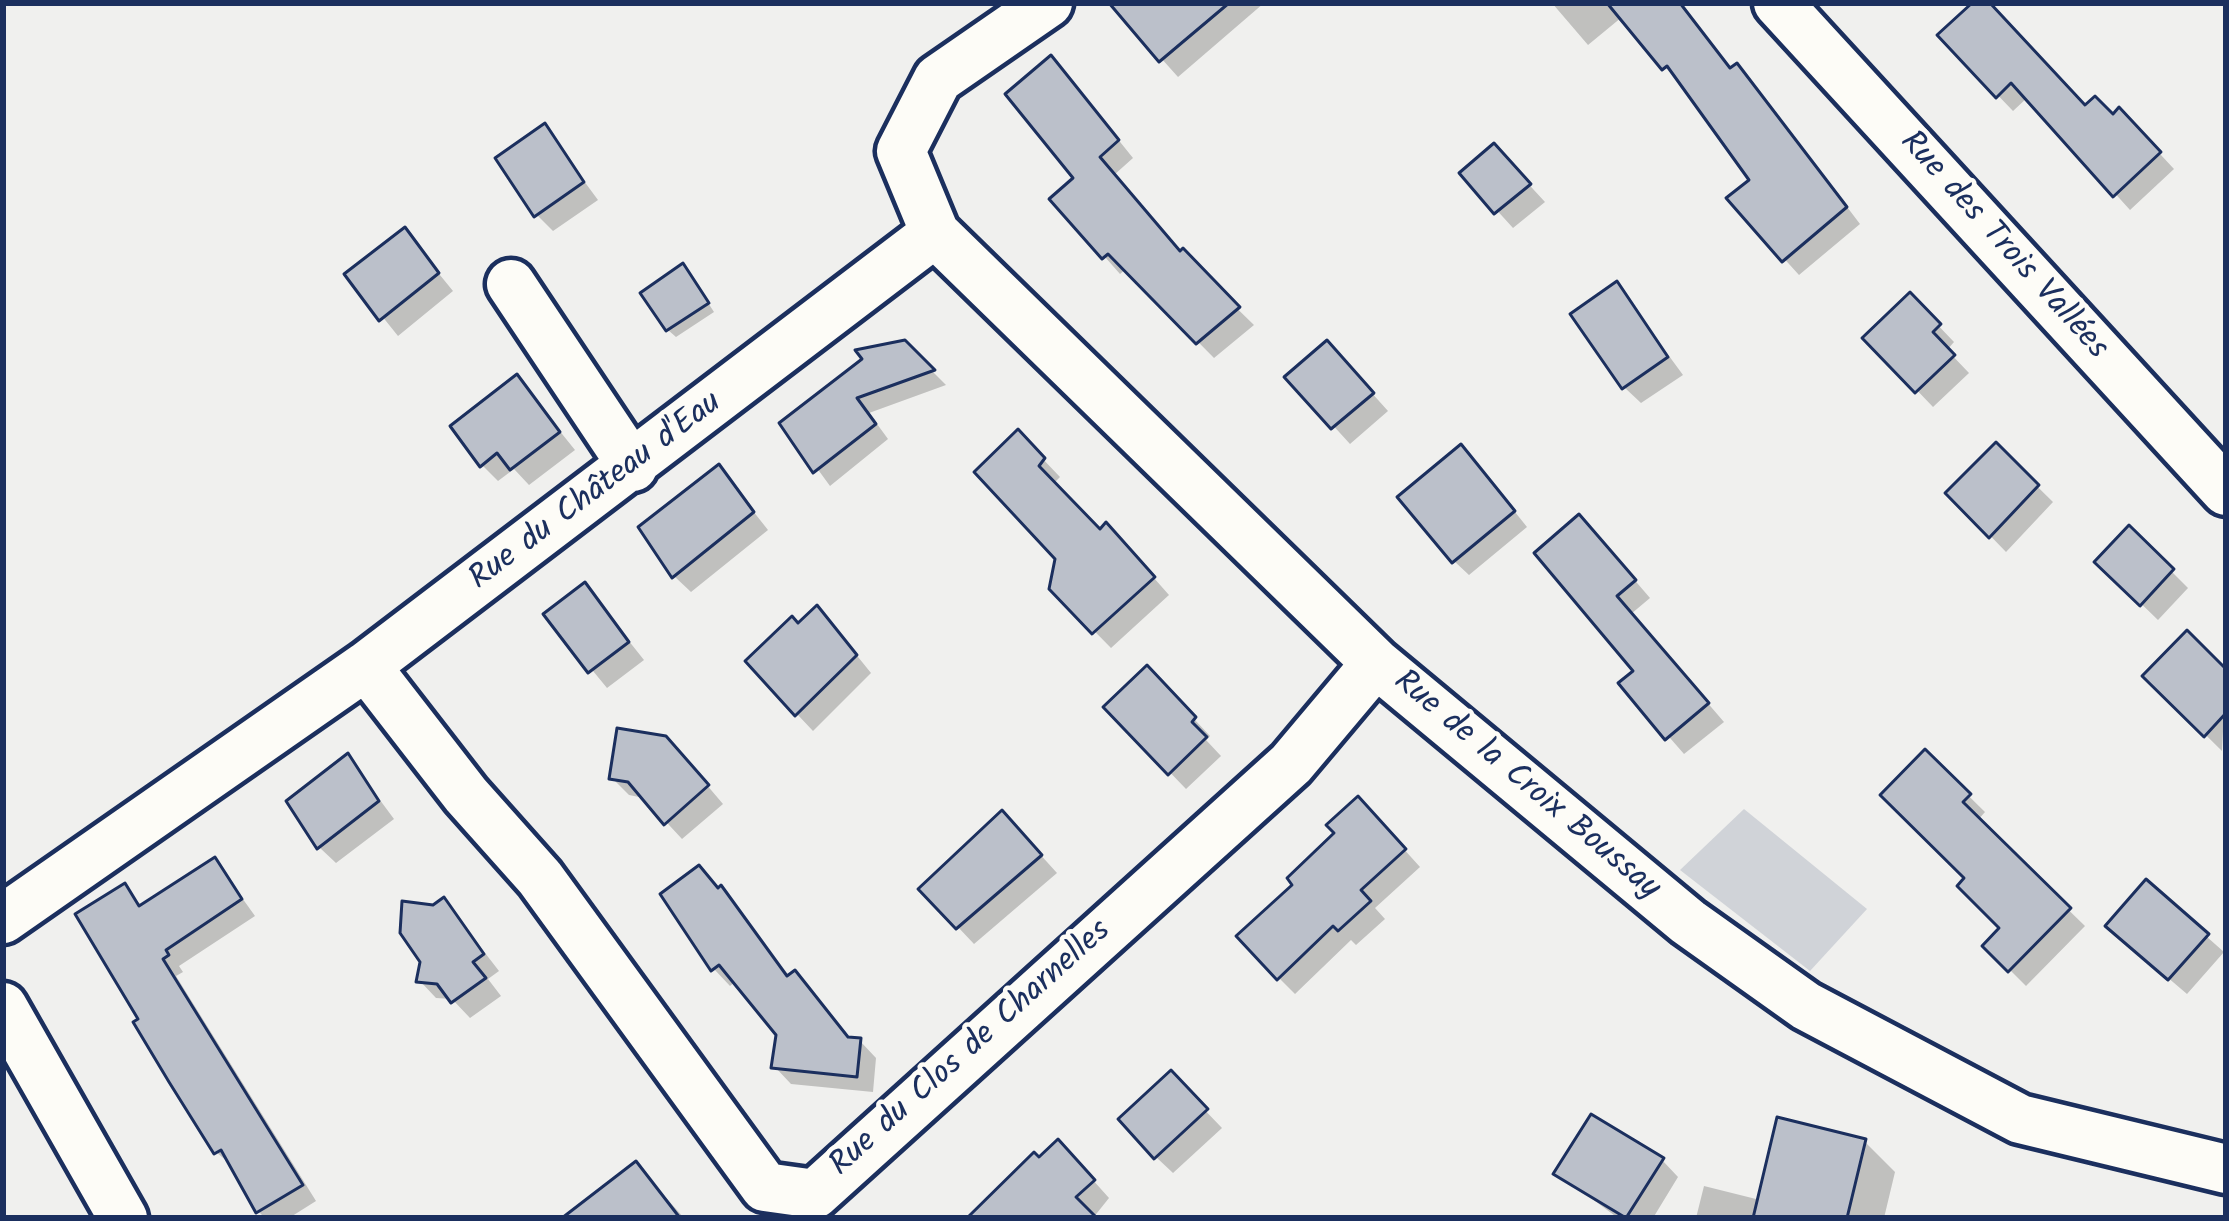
<!DOCTYPE html>
<html>
<head>
<meta charset="utf-8">
<style>
  body { margin:0 }
  #map { position:relative; width:2229px; height:1221px; overflow:hidden; background:#f0f0ee; font-family:Kalam,sans-serif }
  canvas { display:block }
  .frame { position:absolute; inset:0; border:6px solid #1b2f5e; pointer-events:none }
</style>
</head>
<body>
<div id="map">
<canvas width="2229" height="1221"></canvas>
<div class="frame"></div>
</div>
<script>
const c = document.querySelector('canvas').getContext('2d');
c.lineJoin = 'round';
function fillPath(path, color) { c.fillStyle = color; c.fill(path, 'evenodd'); }
function stroke(path, color, width, dash) { c.strokeStyle = color; c.lineWidth = width; c.lineCap = dash ? 'butt' : 'round'; c.setLineDash(dash || []); c.stroke(path); }
function label(font, color, halo, rows, align = 'center') {
  c.font = font + ' Kalam,sans-serif'; c.lineWidth = 9; c.setLineDash([]); c.textBaseline = 'middle'; c.strokeStyle = halo; c.fillStyle = color; for (const [text, x, y, turn = 0] of rows) {
    c.save(); c.translate(x, y); c.rotate((+turn || 0) * Math.PI / 180); c.textAlign = isNaN(turn) ? turn : align; if (halo) c.strokeText(text, 0, 0); c.fillText(text, 0, 0); c.restore();
  }
}
fillPath(new Path2D(`
  M1744,809L1867,909L1810,971L1680,870Z`), '#d0d3d8');
fillPath(new Path2D(`
  M1144,3H1264L1178,77L1126,19Z
  M1552,3H1681L1732,70L1737,67L1752,82L1860,224L1799,275L1730,199L1753,180L1683,83L1622,17L1588,45Z
  M1976,3H1986L2085,109L2134,126L2174,169L2130,210L2028,97L2013,111L1941,36Z
  M1067,76L1133,158L1114,175L1181,254L1254,325L1214,358L1126,269L1120,274L1054,199L1077,178Z
  M544,127L598,200L553,231L537,215Z
  M1510,164L1545,202L1513,228L1463,173Z
  M404,231L453,291L398,336L349,275Z
  M690,275L714,312L676,337L668,330Z
  M1617,285L1683,375L1641,403L1624,387Z
  M1910,296L1954,342L1947,350L1969,373L1933,407L1867,338Z
  M904,343L946,385L869,413L888,439L830,486L784,423Z
  M1343,361L1388,411L1350,444L1289,377Z
  M517,378L575,450L529,485L514,469L498,481L482,465Z
  M1018,433L1060,477L1053,484L1100,533L1123,543L1169,595L1111,648L1052,588L1059,558Z
  M1996,446L2053,502L2006,552L1949,493Z
  M1475,462L1527,527L1469,575L1454,561Z
  M719,468L768,530L691,592L674,576Z
  M2129,529L2188,588L2158,620L2098,562Z
  M1595,534L1650,598L1631,614L1724,722L1684,754L1622,683L1637,671Z
  M585,586L644,660L607,688L547,615Z
  M833,626L871,673L813,731L797,714L798,627Z
  M1147,669L1210,736L1206,740L1221,756L1186,789L1108,708Z
  M2226,673L2222,751L2146,676Z
  M1925,753L1985,812L1977,821L2085,926L2026,986L1986,946L2003,928L1968,878Z
  M348,757L394,819L336,863L319,847Z
  M683,757L723,804L682,839L644,798L629,795L612,778Z
  M1374,816L1420,867L1375,908L1385,919L1356,945L1351,940L1295,994L1279,978L1296,885Z
  M1018,830L1057,873L974,944L922,889Z
  M215,860L255,916L179,966L183,972L176,976L316,1201L289,1218H265L259,1212L234,1167L216,1152L142,1020L124,887L143,907Z
  M2146,883L2224,952L2187,994L2126,942Z
  M721,889L789,977L795,974L851,1040L860,1041L876,1058L873,1092L791,1084L775,1067L779,1034L736,981L730,986L714,969L664,895Z
  M444,900L499,971L488,979L501,996L470,1018L452,999L436,998L420,981L434,908Z
  M1171,1075L1222,1128L1173,1173L1156,1157Z
  M1864,1141L1895,1172L1884,1218H1696L1704,1186L1760,1200Z
  M1074,1159L1109,1198L1093,1218H968Z
  M1662,1160L1678,1177L1653,1218H1618L1557,1173Z
  M636,1165L652,1182L684,1218H593Z`), '#0003');
const building = new Path2D(`
  M1109,3H1229L1159,62Z
  M1607,3H1680L1730,68L1737,63L1847,207L1782,262L1726,198L1749,180L1667,66L1662,70Z
  M1972,3H1990L2085,105L2095,96L2113,114L2119,107L2161,152L2113,197L2011,83L1996,98L1937,35Z
  M1051,55L1119,140L1100,157L1180,251L1183,248L1240,307L1196,344L1108,254L1102,259L1049,199L1073,178L1005,94Z
  M545,123L584,182L534,217L495,158Z
  M1494,143L1531,184L1494,214L1459,173Z
  M405,227L439,273L379,321L344,274Z
  M683,263L709,303L666,331L640,293Z
  M1617,281L1668,357L1622,389L1570,314Z
  M1910,292L1941,324L1933,332L1955,355L1915,393L1862,338Z
  M905,340L935,370L857,398L876,424L813,473L779,423L862,359L855,350Z
  M1327,340L1374,393L1331,429L1284,377Z
  M517,374L560,432L510,470L497,453L480,467L450,426Z
  M1018,429L1045,458L1039,466L1100,529L1106,522L1155,577L1092,634L1049,589L1055,559L974,472Z
  M1996,442L2039,485L1989,538L1945,493Z
  M1461,444L1515,511L1452,563L1397,497Z
  M719,464L754,512L672,578L638,527Z
  M1579,514L1636,580L1617,596L1709,703L1665,740L1618,683L1633,671L1534,553Z
  M2129,525L2174,569L2140,606L2094,562Z
  M585,582L629,642L588,673L543,614Z
  M817,605L857,655L795,716L745,661L792,616L798,623Z
  M2187,630L2226,669V713L2204,737L2142,676Z
  M1147,665L1196,717L1192,722L1207,737L1168,775L1103,707Z
  M617,728L666,736L709,785L664,825L628,782L609,779Z
  M1925,749L1971,794L1963,802L2071,908L2008,972L1982,946L1999,928L1957,886L1964,878L1880,795Z
  M348,753L379,801L317,849L286,801Z
  M1358,796L1406,849L1361,890L1371,901L1338,931L1333,926L1277,980L1236,936L1292,885L1287,878L1334,833L1326,825Z
  M1002,810L1042,855L956,929L918,889Z
  M215,857L242,899L166,950L169,955L163,959L303,1185L256,1213L221,1150L214,1154L169,1082L133,1022L138,1019L75,914L125,883L139,906Z
  M699,865L718,888L721,885L787,976L795,970L848,1037L861,1038L857,1077L771,1068L776,1035L719,965L711,971L660,894Z
  M2146,879L2209,934L2168,980L2105,926Z
  M444,897L484,954L473,962L486,978L451,1003L437,984L416,982L420,962L400,933L402,901L433,905Z
  M1171,1070L1208,1109L1154,1159L1118,1119Z
  M1591,1114L1664,1158L1626,1218L1553,1174Z
  M1777,1117L1866,1139L1847,1218H1753Z
  M1058,1139L1095,1180L1076,1197L1097,1218H967L1034,1152L1039,1157Z
  M636,1161L680,1218H562Z`);
fillPath(building, '#bbc0ca');
stroke(building, '#1b2f5e', 3);
const street = new Path2D(`
  M1778,3L2226,491
  M935,233L1376,663L1688,922L1806,1006L2020,1119L2226,1169
  M511,284L633,467
  M366,666L466,795L540,878L765,1187L815,1194L1291,764L1376,663
  M3,919L366,666L935,233L901,151L938,79L1048,3
  M3,1007L123,1218`);
stroke(street, '#1b2f5e', 57);
stroke(street, '#fdfcf7', 48);
label('33px', '#1b2f5e', '#fdfcf7', [
  ["Rue des Trois Vallées",2002,247,48],
  ["Rue du Château d'Eau",597,493,-37],
  ["Rue de la Croix Boussay",1525,787,40],
  ["Rue du Clos de Charnelles",972,1050,-42]
]);
</script>
</body>
</html>
